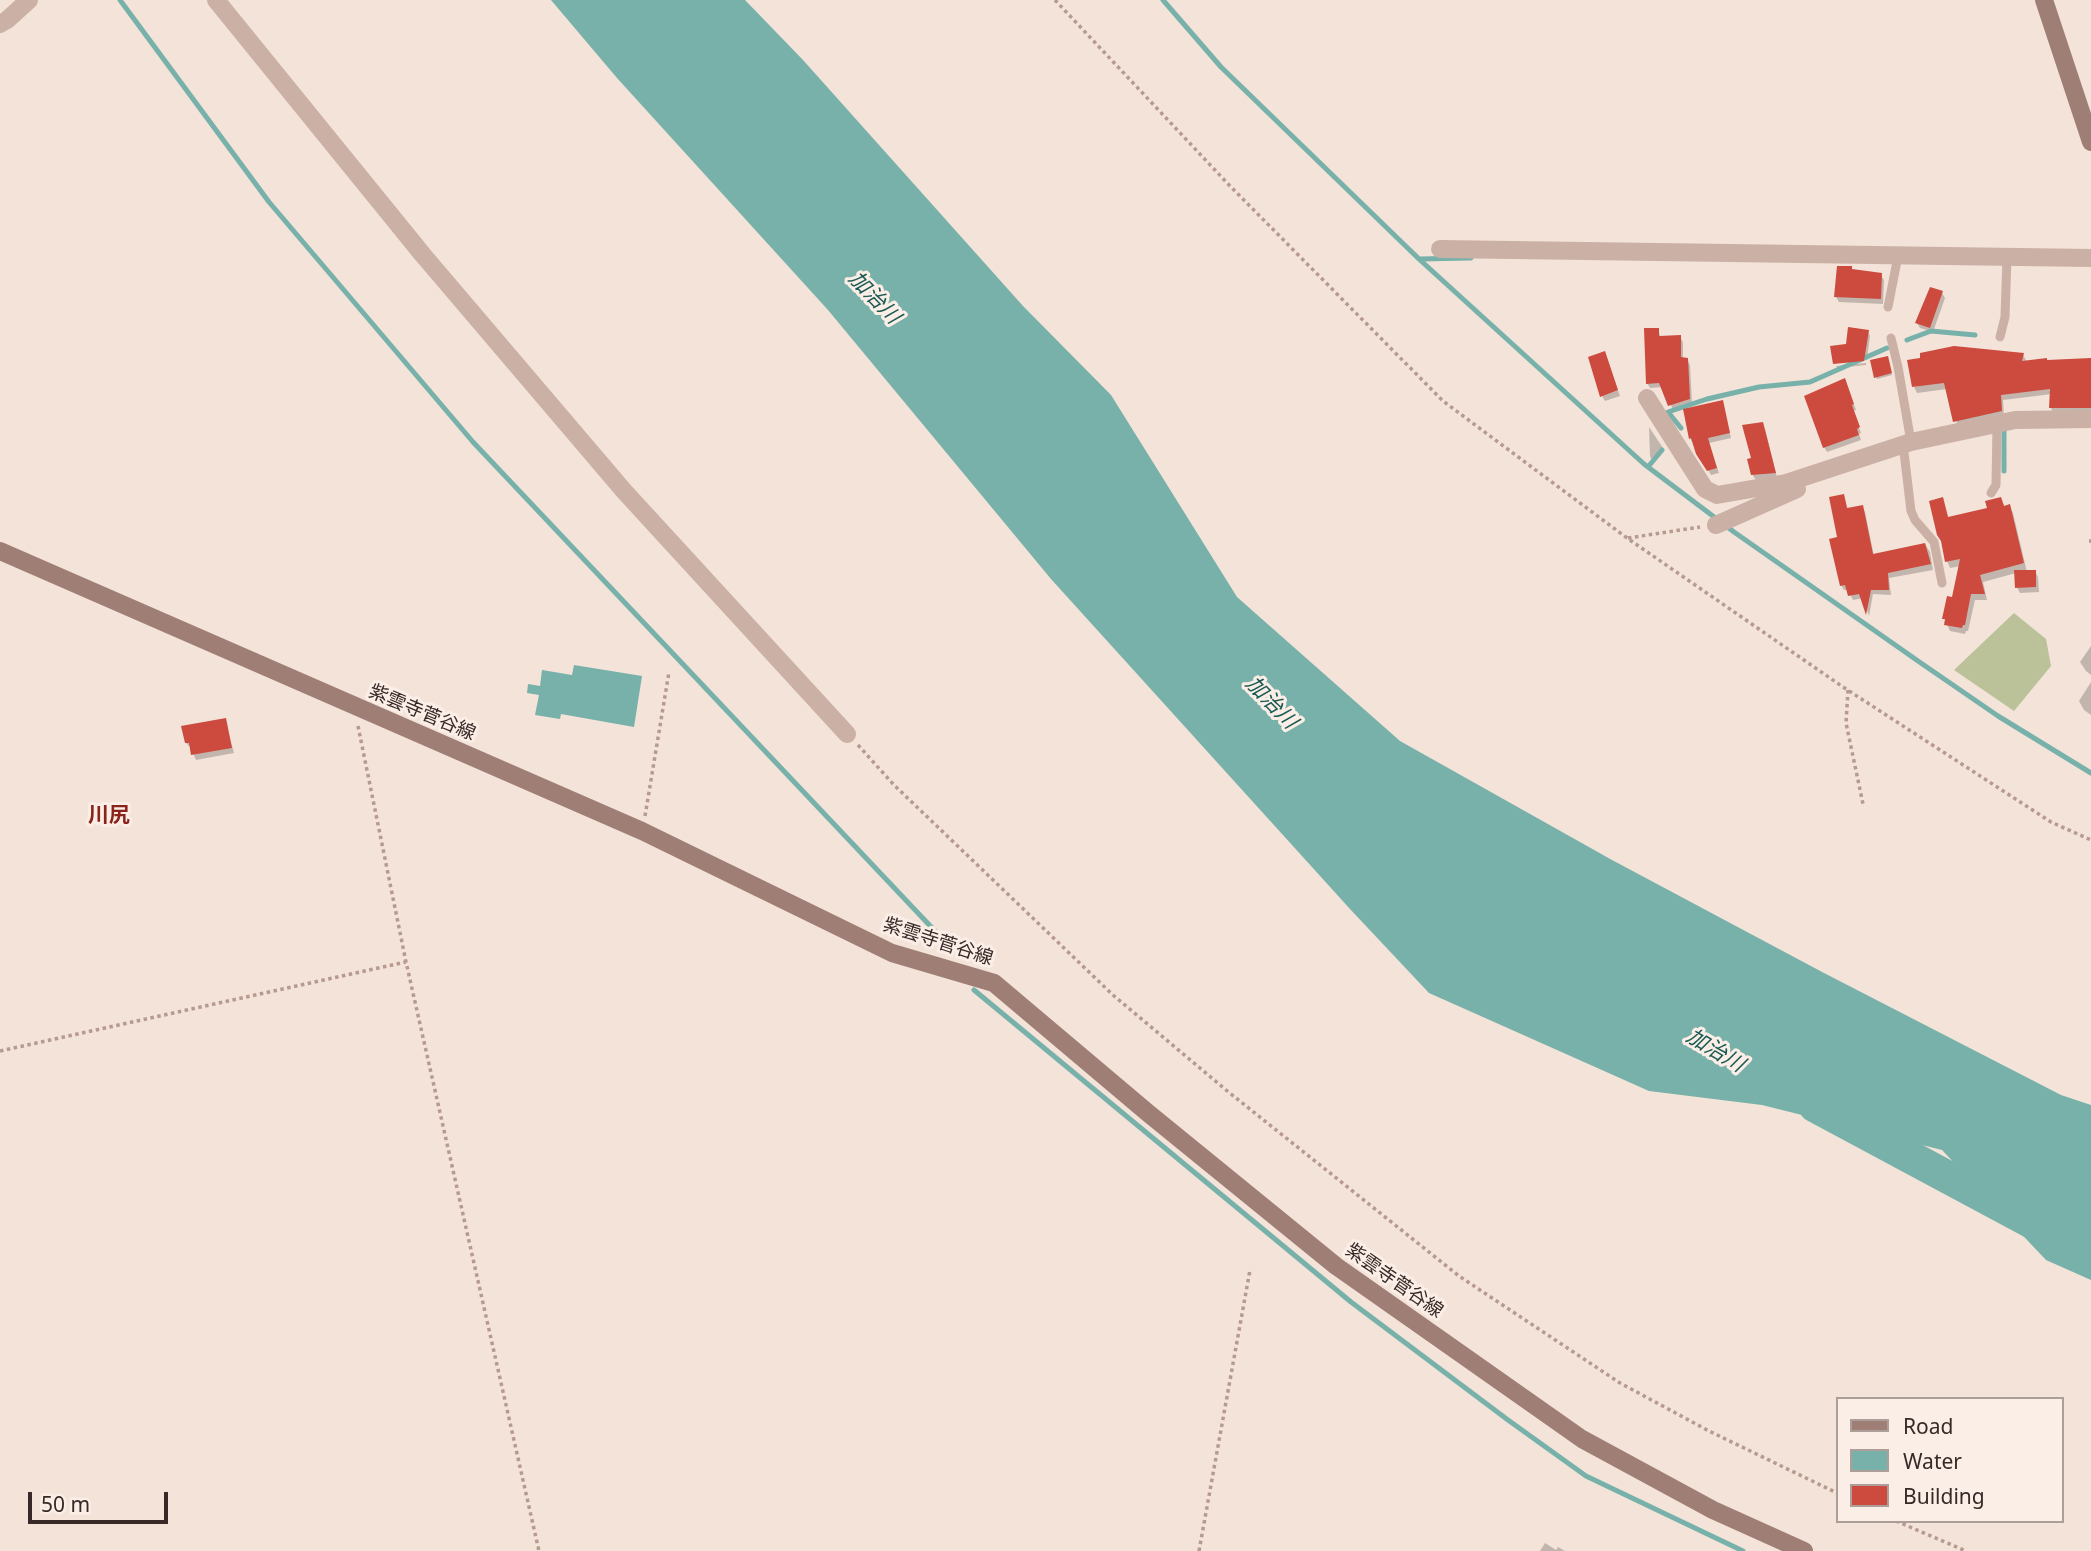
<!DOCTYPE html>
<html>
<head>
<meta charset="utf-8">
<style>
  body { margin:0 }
  #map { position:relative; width:2091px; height:1551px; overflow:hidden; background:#f3e3d9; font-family:"Noto Sans",sans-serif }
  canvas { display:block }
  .legend { position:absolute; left:1836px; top:1397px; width:228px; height:126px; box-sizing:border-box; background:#faeee6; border:2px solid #ac9f9a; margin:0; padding:9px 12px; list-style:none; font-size:21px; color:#372927 }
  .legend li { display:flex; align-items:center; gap:14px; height:35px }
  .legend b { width:35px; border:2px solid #ac9f9a }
  .scale { position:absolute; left:28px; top:1492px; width:140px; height:32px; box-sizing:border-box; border:4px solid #372927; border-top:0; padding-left:9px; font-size:21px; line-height:24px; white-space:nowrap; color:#372927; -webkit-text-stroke:5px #faeee6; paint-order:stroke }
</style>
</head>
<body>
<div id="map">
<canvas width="2091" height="1551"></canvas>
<ul class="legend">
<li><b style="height:9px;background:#9f7e76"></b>Road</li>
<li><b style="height:19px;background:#77b1aa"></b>Water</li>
<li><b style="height:19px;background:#cc4a3e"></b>Building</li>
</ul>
<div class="scale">50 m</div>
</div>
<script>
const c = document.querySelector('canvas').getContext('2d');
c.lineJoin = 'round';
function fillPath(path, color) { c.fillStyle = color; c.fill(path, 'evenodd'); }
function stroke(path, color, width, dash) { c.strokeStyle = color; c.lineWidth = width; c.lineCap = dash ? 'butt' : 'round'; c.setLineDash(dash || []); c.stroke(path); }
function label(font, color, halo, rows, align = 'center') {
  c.font = font + ' "Noto Sans","Noto Sans JP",sans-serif'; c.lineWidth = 6; c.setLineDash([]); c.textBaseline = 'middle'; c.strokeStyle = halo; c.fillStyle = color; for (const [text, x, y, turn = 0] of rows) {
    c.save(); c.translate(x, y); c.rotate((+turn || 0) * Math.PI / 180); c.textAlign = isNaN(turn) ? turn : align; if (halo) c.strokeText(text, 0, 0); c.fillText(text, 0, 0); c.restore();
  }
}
fillPath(new Path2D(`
  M2014,613L2046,639L2051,666L2014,711L1954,670Z`), '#bbc299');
fillPath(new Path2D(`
  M551,0H745L803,60L1023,306L1111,395L1237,597L1400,741L1612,860L1824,973L2061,1095L2091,1105V1280L2046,1260L1942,1150L1762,1105L1649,1091L1429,993L1350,909L1051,579L828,310L617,78Z
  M574,665L642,676L634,727L561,714L560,719L535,715L539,695L527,693L528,684L540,686L542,670L572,675Z`), '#77b1aa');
fillPath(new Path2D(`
  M1839,268H1851L1853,271L1880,274L1884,280L1883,304L1839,302L1836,297Z
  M1942,293L1945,298L1933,332L1920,328L1917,323Z
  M1658,330L1661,338L1680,337L1683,342V359L1687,360L1690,365L1692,404L1673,410L1663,387L1650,388L1647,383Z
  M1868,331L1870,336L1867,359L1834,362L1847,345Z
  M2023,355L2027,362L2091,360V413L2054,414L2051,408L2052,394L2003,400L2004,417L1958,427L1947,389L1917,393L1914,387Z
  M1607,358L1620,396L1605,401L1602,396Z
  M1888,360L1892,375L1877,379L1876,377Z
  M1866,363V365L1837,368L1836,366Z
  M1847,385L1856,410L1853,411L1861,433L1859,434L1861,440L1827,452L1824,447Z
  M1722,402L1731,438L1709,443L1719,473L1711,475L1690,438Z
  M1762,424L1765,429L1777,478L1756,480L1752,474L1753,460Z
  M1649,427L1663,448L1652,461L1650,456Z
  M1844,496L1848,510L1862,507L1865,512L1874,556L1925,544L1930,552L1933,570L1889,578L1891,595L1873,594L1869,616L1863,598L1853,600L1848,590H1844L1841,585L1839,538Z
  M1942,499L1949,519L1989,509L2001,499L2005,507L2009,506L2013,513L2027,572L2035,571L2038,577L2039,592L2020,593L2017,587L2016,573L1983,582L1987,600H1975L1968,631H1966L1965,634L1950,631L1944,618L1953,599L1961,566L1950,568L1947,561Z
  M2091,646V675L2086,671L2080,662Z
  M2091,682V715L2084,710L2079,701Z
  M225,720L234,753L196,760L191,748L186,743Z
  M1545,1543L1556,1550L1558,1547L1565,1551H1540Z`), '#0003');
stroke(new Path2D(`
  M120,0L269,202L473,442L952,949
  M1163,0L1221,67L1419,259L1644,464L1734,532L1918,661L1998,716L2091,773
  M1419,259L1471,258
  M1907,340L1931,331L1975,335
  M1681,428L1668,412L1707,399L1759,387L1810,382L1887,348
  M2004,431V471
  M1648,467L1662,450
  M974,990L1351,1302L1508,1420L1586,1476L1743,1551`), '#77b1aa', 5);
stroke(new Path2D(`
  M1815,1106L2091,1254`), '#77b1aa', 33);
fillPath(new Path2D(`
  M1837,266H1852V269L1882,273L1881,299L1834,297Z
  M1930,287L1943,291L1930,328L1915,323Z
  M1848,327L1869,330L1864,361L1833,364L1830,346L1846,344Z
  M1644,328H1659V336L1681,335V357L1688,358L1690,399L1668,406L1659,383L1646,384Z
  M1954,346L2024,353L2022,361L2047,358V360L2091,358V408H2049L2050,389L2001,395L2002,411L1953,422L1944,383L1912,387L1907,360L1920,358V353Z
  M1605,351L1618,390L1600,397L1588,357Z
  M1888,356L1892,373L1874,378L1870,360Z
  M1845,378L1854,404L1852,405L1860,427L1857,429L1859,435L1823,448L1804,396Z
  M1723,400L1730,433L1708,438L1717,468L1707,471L1696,454L1691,438L1689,439L1683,409Z
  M1763,422L1776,473L1751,475L1747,459L1751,458L1742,425Z
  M1844,494L1847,508L1863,505L1873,554L1925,543L1931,564L1888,573L1889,590H1871L1866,615L1859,594L1848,596L1845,585L1840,586L1829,539L1837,537L1829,497Z
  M1943,497L1948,517L1987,508L1985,501L2001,497L2004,506L2010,504L2024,563L1980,575L1985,594H1971L1965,625H1963L1962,628L1944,625L1945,619H1942L1947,596L1952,597L1960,559L1945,562L1941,541L1937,535L1929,501Z
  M2014,570H2036V587L2015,588Z
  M226,718L232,748L191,755L189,743H185L181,726Z`), '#cc4a3e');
stroke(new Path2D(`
  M1055,0L1230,186L1443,401L1627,538L1843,687L2051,822L2091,840
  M1628,538L1700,527
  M2089,541H2091
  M1848,690L1846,723L1863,804
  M358,726L406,962L539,1551
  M858,745L894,785L1113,995L1226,1090L1459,1276L1620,1383L1709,1431L1837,1493
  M645,816L669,672
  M0,1051L406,962
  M1896,1521L1966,1551
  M1199,1551L1250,1270`), '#b79a8f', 3.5, [3.5, 3.5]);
stroke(new Path2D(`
  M1888,307L1898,256
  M2000,337L2005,317L2007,257
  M1891,338L1898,367L1911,442
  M1903,444L1911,511L1915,520L1934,542L1942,583
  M1991,493L1996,485L1997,424`), '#cbb0a5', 9);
stroke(new Path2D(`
  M216,0L423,255L624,491L847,734
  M0,24L7,20L29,0
  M1440,249L2091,258
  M1647,398L1705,489L1717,495L1786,483L1911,442L2015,420L2091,419
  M1716,525L1797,489`), '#cbb0a5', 18);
stroke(new Path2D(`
  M2044,0L2091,142
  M0,551L642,831L892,953L994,983L1148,1113L1336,1266L1582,1439L1713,1510L1804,1551`), '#9f7e76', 18);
label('19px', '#372927', '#faeee6', [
  ["紫雲寺菅谷線",422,713,23],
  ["紫雲寺菅谷線",938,942,18],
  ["紫雲寺菅谷線",1394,1281,35]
]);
label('italic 21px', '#1a5a54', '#faeee6', [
  ["加治川",874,298,46],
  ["加治川",1271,703,46],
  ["加治川",1715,1051,31]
]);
label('bold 21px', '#8a241b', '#faeee6', [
  ["川尻",109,816]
]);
</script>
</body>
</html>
